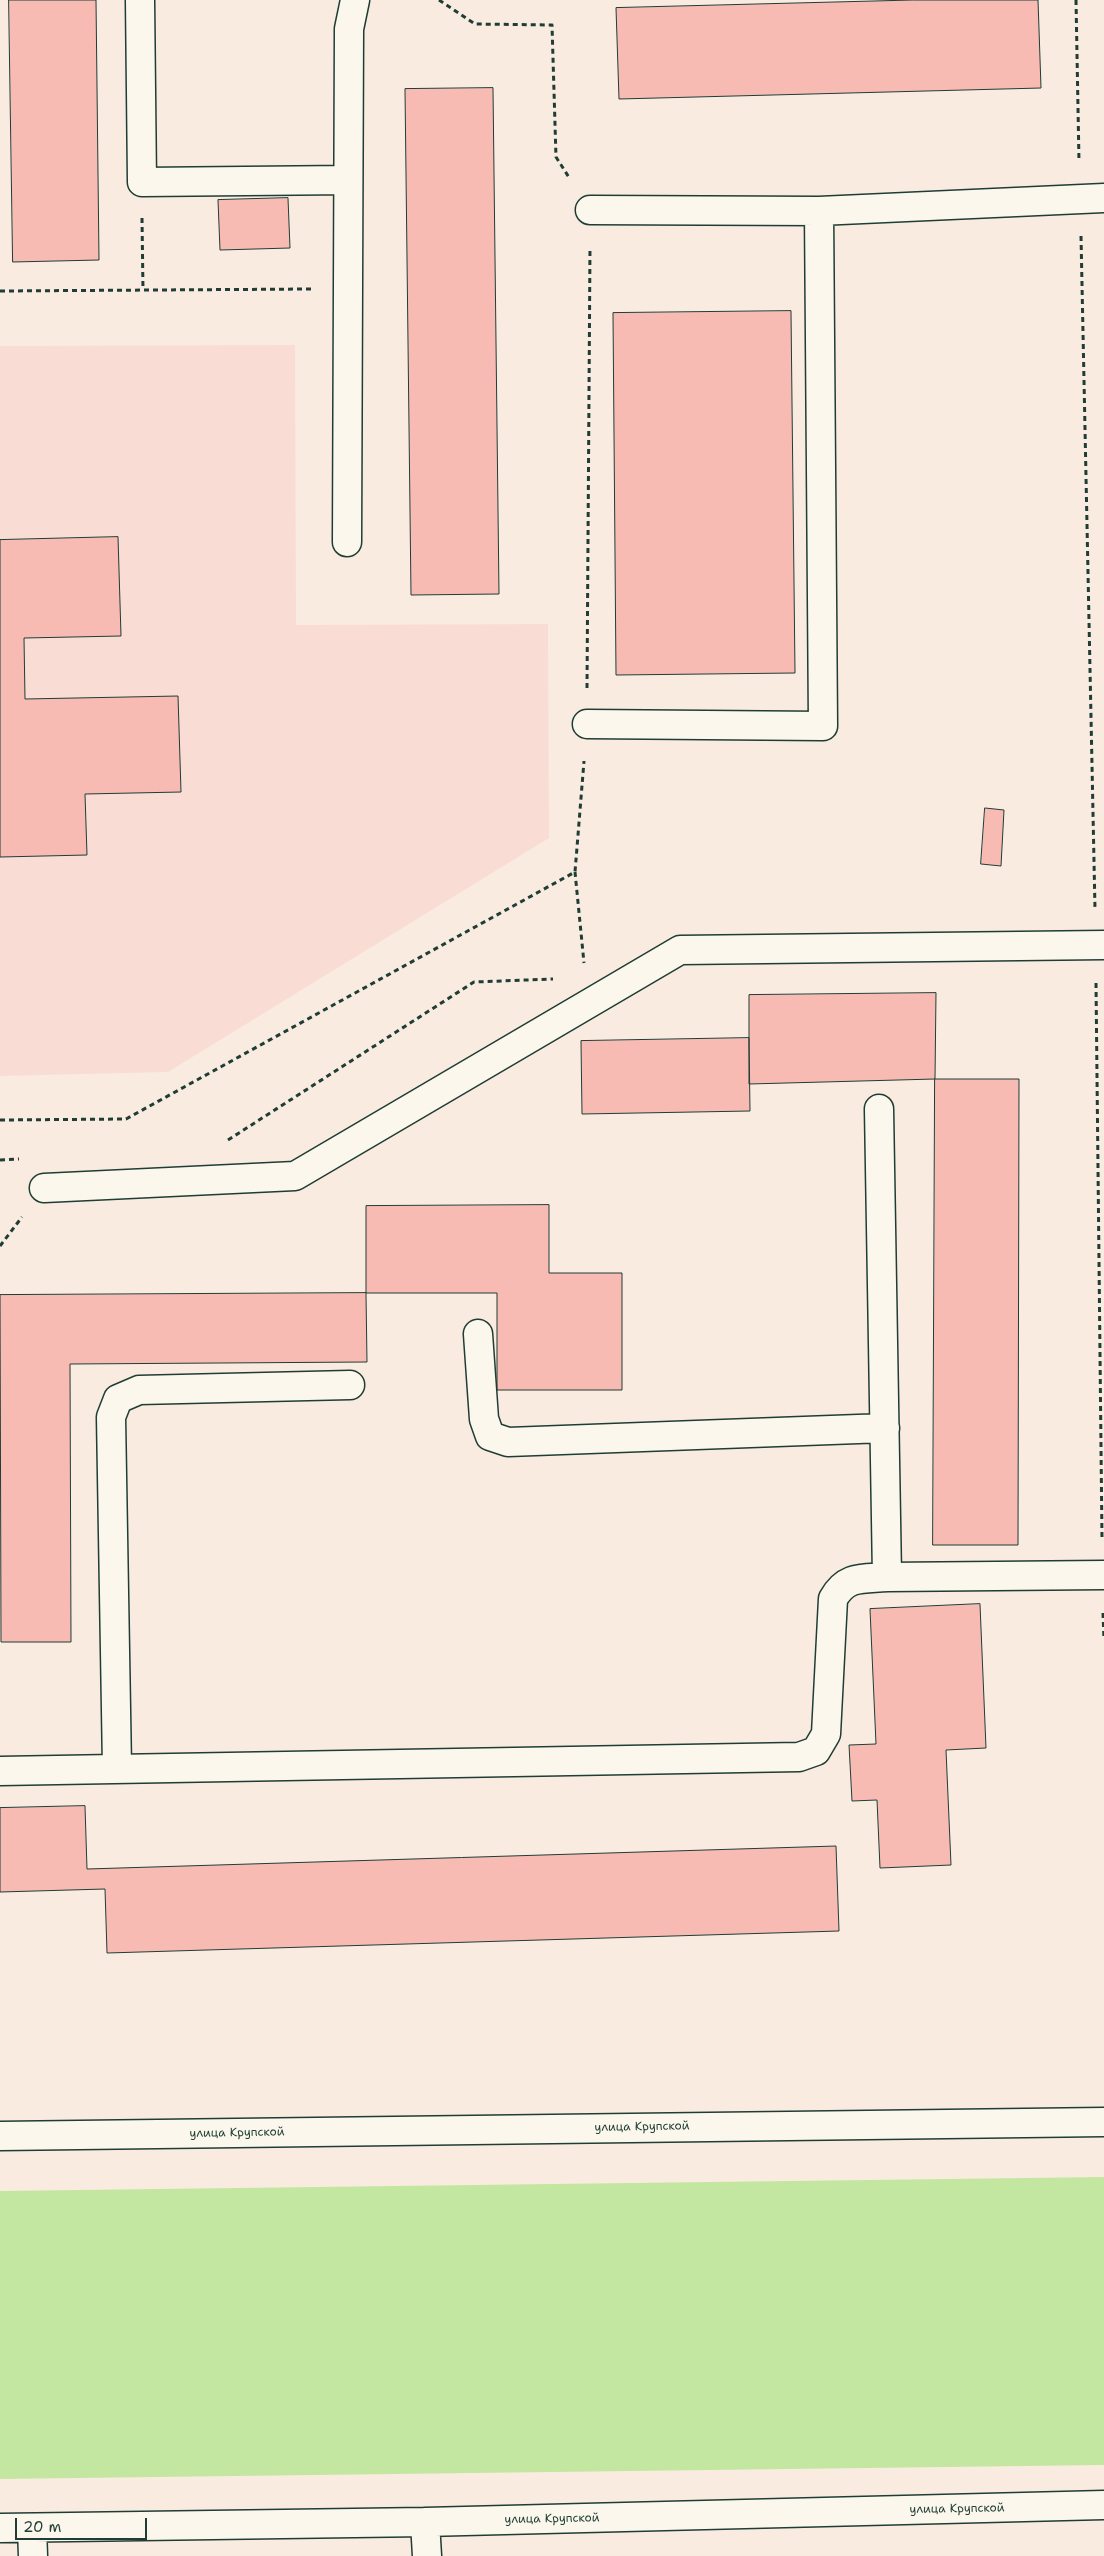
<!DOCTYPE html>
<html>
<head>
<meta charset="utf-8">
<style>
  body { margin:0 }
  #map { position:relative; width:1104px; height:2556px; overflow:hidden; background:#faebe1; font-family:"Shantell Sans",sans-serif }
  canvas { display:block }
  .scale { position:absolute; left:15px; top:2518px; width:132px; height:22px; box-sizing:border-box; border:2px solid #1f3d34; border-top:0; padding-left:6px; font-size:15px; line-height:18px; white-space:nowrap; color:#1f3d34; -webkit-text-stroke:4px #fbf7ec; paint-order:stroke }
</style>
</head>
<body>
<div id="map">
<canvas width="1104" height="2556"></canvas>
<div class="scale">20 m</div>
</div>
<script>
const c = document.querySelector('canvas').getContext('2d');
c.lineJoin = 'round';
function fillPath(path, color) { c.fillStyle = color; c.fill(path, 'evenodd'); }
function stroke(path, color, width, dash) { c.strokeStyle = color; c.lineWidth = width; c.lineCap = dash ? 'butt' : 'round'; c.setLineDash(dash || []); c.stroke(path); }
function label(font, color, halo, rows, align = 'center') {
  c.font = font + ' "Shantell Sans",sans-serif'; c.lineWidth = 5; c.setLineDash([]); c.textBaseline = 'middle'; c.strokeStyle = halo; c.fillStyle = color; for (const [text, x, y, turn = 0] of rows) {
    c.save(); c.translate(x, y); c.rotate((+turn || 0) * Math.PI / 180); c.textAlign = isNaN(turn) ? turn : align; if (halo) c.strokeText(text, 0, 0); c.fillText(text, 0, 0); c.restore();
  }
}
fillPath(new Path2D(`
  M295,345L296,625L548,624L549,838L168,1072L0,1076V346Z`), '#f9ddd4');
fillPath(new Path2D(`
  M1104,2177V2465L0,2479V2191Z`), '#c3e7a1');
const building = new Path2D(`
  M9,0H96L99,260L13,262Z
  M913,0H1038L1041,88L619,99L616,8Z
  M493,88L499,594L411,595L405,89Z
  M288,198L290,248L220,250L218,200Z
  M791,311L795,673L616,675L613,313Z
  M118,537L121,636L24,638L25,699L178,696L181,792L85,794L87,855L0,857V540Z
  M985,808L1004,810L1001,866L981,864Z
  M936,993L935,1079L749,1084V995Z
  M749,1038L750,1111L582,1114L581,1041Z
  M935,1079H1019L1018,1545H933Z
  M549,1205V1273H622V1390H497V1293H366V1206Z
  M366,1293L367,1362L70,1364L71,1642H1L0,1295Z
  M980,1604L986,1748L946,1750L951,1865L880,1868L877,1800L852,1801L849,1745L876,1744L870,1609Z
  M85,1806L87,1869L836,1846L839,1931L107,1953L105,1889L0,1892V1808Z`);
fillPath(building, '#f7bbb4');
stroke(building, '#1f3d34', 1);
const minor = new Path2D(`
  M140,0L142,182L348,180
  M590,210L819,211L1104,198
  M347,542L349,29L355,0
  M587,724L823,726L819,211
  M879,1109L887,1577
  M44,1188L295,1176L680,950L1104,945
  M478,1334L484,1419L490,1436L508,1442L885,1428
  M117,1768L111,1417L118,1399L139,1390L350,1385
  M0,1771L799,1757L816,1751L826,1734L833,1599C846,1575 863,1579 887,1577L1104,1575
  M425,2522L427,2556
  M0,2528L425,2522L1104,2505
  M32,2528L33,2556`);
const major = new Path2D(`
  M0,2136L1104,2122`);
stroke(minor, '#1f3d34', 31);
stroke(major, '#1f3d34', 31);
stroke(new Path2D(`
  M439,0L475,24L552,25L556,157L570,179
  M1076,0L1079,162
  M142,218L143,290
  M1081,236L1095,909
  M0,291L312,289
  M587,688L590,247
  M575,872L584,963
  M1096,983L1102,1539
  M0,1120L126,1119L575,872L584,761
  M228,1140L474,982L553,979
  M0,1160L19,1159
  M0,1246L22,1217
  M1103,1613L1104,1640`), '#1f3d34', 3, [5, 4]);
stroke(minor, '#fbf7ec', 28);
stroke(major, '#fbf7ec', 28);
label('12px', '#1f3d34', '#fbf7ec', [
  ["улица Крупской",642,2127,-1],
  ["улица Крупской",237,2133,-1],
  ["улица Крупской",957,2509,-1],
  ["улица Крупской",552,2519,-1]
]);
</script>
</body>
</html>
